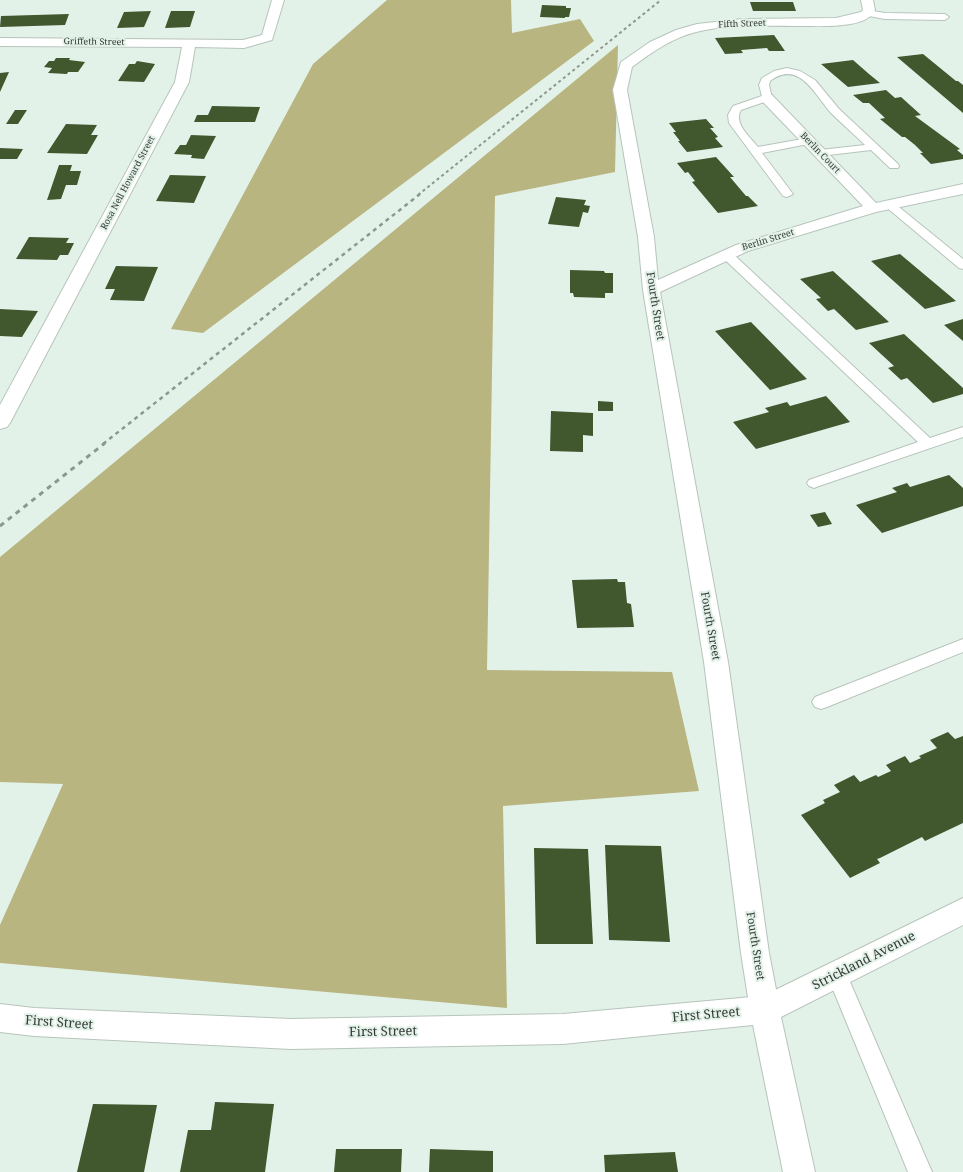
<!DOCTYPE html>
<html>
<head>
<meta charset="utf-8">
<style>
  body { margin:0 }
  canvas { display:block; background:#e3f2e9 }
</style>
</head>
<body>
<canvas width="963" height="1172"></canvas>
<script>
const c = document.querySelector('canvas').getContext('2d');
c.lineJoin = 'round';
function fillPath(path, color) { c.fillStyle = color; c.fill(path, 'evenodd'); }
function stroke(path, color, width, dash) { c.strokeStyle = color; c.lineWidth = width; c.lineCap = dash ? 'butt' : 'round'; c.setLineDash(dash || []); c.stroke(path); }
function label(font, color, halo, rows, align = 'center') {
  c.font = font + ' "Noto Serif",serif'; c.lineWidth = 4; c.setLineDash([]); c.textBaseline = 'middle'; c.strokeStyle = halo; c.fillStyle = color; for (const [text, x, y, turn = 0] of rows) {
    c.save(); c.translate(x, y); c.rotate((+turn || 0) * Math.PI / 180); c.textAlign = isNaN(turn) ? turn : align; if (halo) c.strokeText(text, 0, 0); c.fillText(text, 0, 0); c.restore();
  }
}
fillPath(new Path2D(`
  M387,0H511L512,33L580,19L594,41L203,333L171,329L313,64Z
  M618,45L615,172L495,196L487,670L672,672L699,791L503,806L507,1008L0,963V925L63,784L0,782V557Z`), '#b9b581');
fillPath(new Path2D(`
  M750,2H793L796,11H753Z
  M542,5L566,6V8H571L569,17H565V18L540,17Z
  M151,11L144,27L117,28L124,12Z
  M171,11H195L190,27L165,28Z
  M69,14L65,25L0,27L1,16Z
  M774,35L785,51H769L767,48L741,50L743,53L725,54L715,38Z
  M923,54L956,81H958L963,85V113L897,57Z
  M56,58H70L69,60L85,62L78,72H68L67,74L48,73L52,68L44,67L49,61H54Z
  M853,60L869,74L880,83L848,87L821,64Z
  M137,61L155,64L144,82L118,81L129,64H135Z
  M9,72L0,92V73Z
  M886,90L895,98L901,97L921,115L915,116L960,149L957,150L963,155V159L931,164L920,153H923L915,145L905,137H902L880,119L885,118L869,103H863L853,95Z
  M212,106L260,107L255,122H194L197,115H208Z
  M15,110H27L18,124H6Z
  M706,119L714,128H710L718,137L715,138L723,147L687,152L678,141H680L673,132H676L669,123Z
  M66,124L97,125L91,135H98L87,154L47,153Z
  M191,135L216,136L204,159L191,158L192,155L174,154L180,145H186Z
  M0,148L23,149L17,159H0Z
  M716,157L734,177H730L746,196H748L758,206L718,213L692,182L695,181L688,172L685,173L677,163Z
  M59,165H72L70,171H81L77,185H66L61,199L47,200Z
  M170,175L206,176L194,203L156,201Z
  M556,197L586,200L584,205L590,206L588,213L583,212L579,227L548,224Z
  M29,237L69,238L66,243H74L68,255H60L57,260L16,259Z
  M900,254L956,301L925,309L871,261Z
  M116,266L158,267L144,301L110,300L115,289H105Z
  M570,270L604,271L605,273H613V293H605V298L574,297L573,293H570Z
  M833,271L889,322L856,330L834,309L828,311L816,299L821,298L800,279Z
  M0,309L38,311L22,337L0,336Z
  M963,319V341L944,325Z
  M751,322L792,364L807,379L770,390L715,331Z
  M904,334L963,388V394L933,403L907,378L901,380L888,368L894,366L869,343Z
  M826,396L850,422L756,449L733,422L769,412L765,408L787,402L790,406Z
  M598,401L613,402V411H598Z
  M551,411L593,413V436L583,435V452L550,451Z
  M949,475L963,488V506L882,533L856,505L897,492L892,488L907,483L910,487Z
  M825,512L832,524L818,527L810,515Z
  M617,579L618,582H625L627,603L631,604L634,627L577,628L572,580Z
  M948,732L955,739L963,736V823L925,841L922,837L880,858L877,859L880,863L850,878L801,815L825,803L823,800L840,792L834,785L854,775L860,782L876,775L878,777L891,771L886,765L905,756L910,763L921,758L919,756L937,748L930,740Z
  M605,845L661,846L670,942L609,940Z
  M534,848L588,849L593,944H536Z
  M215,1102L274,1104L265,1172H180L188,1130H211Z
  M93,1104L157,1105L144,1172H77Z
  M336,1149H402L401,1172H334Z
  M430,1149L493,1151V1172H429Z
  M675,1152L678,1172H605L604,1155Z`), '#41572e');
const lane = new Path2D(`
  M867,10L885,13L945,14L949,17L945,20L885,19L864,15L863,13L864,11Z
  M787,68L800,71L815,80L839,109L898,164L899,166L898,168H890L871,150L820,156L816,155L815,153L820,150L865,145C854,134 842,124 831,113C815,95 799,59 770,81L769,85L772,98L770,100L741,110C733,123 750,137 758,147L808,138L813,141L808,144L762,153L793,194L787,197L783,196L729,123L728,115L733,106L762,96L759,85L762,78L774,71Z
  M890,202L894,203L963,259V269L959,268L886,207L884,205L886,203Z
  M727,251L731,252L930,438L963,427V437L819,486L814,488L809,486L807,483L809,480L918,442L723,258L721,255L723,252Z
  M963,639V652L827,707L821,709L815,707L812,702L815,697Z
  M837,965L844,968L932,1172H908L827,975L830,968Z`);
const street = new Path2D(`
  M272,0H284L272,40L244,48L195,47L189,82L10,423L7,427L0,429V405L175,82L182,47L0,46V38L243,40L262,35Z
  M861,0H873L875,10C874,12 872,16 869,17C856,28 817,26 800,26C768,26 727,24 696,32C672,38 652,52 632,67L627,90L654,237L658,280L736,245L863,206L762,101L760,98L762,95H772L876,203L963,184V194L876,212L748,251L660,292L728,662L769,953L780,1010L775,1020L765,1024L755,1020L750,1010L741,953L704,662L643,290L638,237L613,90L621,62L650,42L676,30L697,24L742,19L836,18L861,12L863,10Z`);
const secondary = new Path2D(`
  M963,898V925L781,1017L815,1172H783L753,1025L563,1044L291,1049L34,1036L0,1032V1004L34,1008L291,1019L563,1014L763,996Z`);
stroke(lane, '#b7c4bc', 2);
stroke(street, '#b7c4bc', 2);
stroke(secondary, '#b7c4bc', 2);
fillPath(lane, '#fff');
fillPath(street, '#fff');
fillPath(secondary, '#fff');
stroke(new Path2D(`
  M418,195L661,0`), '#8d9791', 2, [3, 3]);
stroke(new Path2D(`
  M103,444L420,194`), '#8d9791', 2.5, [4, 4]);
stroke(new Path2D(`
  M0,526L105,443`), '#8d9791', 3, [5, 5]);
label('9px', '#353a37', '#e3f2e9', [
  ["Fifth Street",742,24,-2],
  ["Griffeth Street",94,42,1],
  ["Berlin Court",820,153,46],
  ["Rosa Nell Howard Street",128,183,-62],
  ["Berlin Street",768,240,-17]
]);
label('11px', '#353a37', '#e3f2e9', [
  ["Fourth Street",655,306,81],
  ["Fourth Street",710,626,80],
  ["Fourth Street",755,946,81]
]);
label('13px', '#353a37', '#e3f2e9', [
  ["Strickland Avenue",864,961,-27],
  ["First Street",706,1015,-5],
  ["First Street",59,1023,4],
  ["First Street",383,1032,-1]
]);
</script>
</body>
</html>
